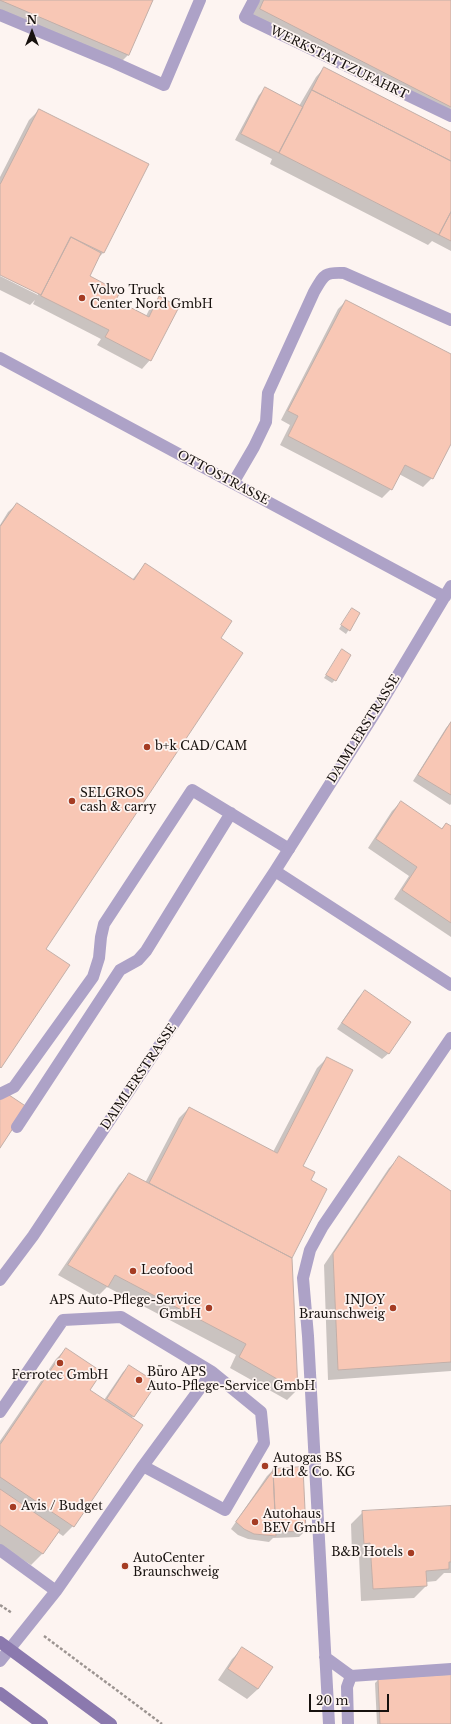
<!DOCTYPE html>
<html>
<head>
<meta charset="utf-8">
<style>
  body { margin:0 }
  #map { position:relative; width:451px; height:1724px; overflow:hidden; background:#fdf4f1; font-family:"Libre Baskerville",serif }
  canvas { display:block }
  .north { position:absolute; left:12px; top:12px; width:40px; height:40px; -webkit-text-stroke:3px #fdf4f1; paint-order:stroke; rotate:0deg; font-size:11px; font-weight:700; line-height:16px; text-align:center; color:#17110e }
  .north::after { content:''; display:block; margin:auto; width:14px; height:18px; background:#17110e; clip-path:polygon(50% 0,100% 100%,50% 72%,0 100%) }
  .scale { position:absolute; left:309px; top:1694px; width:80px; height:18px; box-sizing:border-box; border:2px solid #17110e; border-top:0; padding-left:5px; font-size:12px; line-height:14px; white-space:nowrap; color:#17110e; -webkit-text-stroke:3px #fdf4f1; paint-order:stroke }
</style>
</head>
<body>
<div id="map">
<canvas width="451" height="1724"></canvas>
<div class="north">N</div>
<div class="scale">20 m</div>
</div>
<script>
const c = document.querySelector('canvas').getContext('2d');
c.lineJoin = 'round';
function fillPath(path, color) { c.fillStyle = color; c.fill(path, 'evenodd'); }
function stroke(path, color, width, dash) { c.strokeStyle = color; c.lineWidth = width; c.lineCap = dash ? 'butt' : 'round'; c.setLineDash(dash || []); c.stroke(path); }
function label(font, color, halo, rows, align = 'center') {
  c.font = font + ' "Libre Baskerville",serif'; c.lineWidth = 3.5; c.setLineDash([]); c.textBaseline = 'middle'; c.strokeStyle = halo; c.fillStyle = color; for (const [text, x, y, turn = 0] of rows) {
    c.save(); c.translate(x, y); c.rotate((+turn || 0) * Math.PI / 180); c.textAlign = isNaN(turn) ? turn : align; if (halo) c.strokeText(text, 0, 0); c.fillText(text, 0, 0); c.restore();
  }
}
fillPath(new Path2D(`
  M0,0H152L128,55L118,65L0,15Z
  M260,0H451V122L250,19Z
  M324,68L451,133V251L432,241L428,245L270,164L272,159L235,140L259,95L265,89L299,106L316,77Z
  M39,110L148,165L103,253L98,258L88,276L115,300L146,316L151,306L159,298L150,360L142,369L97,345L101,339L33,304L35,300L30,305L0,290V276L38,295V292L0,273V177L29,120Z
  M346,301L451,355V442L432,478L423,487L399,474L391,489L382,498L280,445L290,425L281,420L338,309Z
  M17,504L132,580L145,564L220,639L45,950L68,965L0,1068V525L8,512Z
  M352,609L359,614L346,634L339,629Z
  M342,650L335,680L332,683L324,678Z
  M451,722V804L450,805L413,781L446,728Z
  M401,802L441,829L446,824L451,827V937L394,899L409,876L368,848L392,811Z
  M365,992L389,1053L382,1059L337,1029L358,998Z
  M327,1058L302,1166L310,1181L326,1189L291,1257L297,1390L287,1400L230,1368L236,1355L107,1287L97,1297L58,1275L119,1185L129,1174L145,1183L179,1118L189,1108L273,1152L317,1068Z
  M399,1158L451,1192V1371L328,1380L324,1265L389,1168Z
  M66,1349L89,1390L104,1400L123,1372L130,1366L133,1416L73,1526L63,1536L57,1532L43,1553L31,1565L0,1545V1441L56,1359Z
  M273,1470L305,1531L299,1537L273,1538L269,1542L248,1539L238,1535L231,1529L267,1476Z
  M451,1507V1573H444L436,1581L426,1582V1586L414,1598L361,1601L359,1555H352L351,1524L363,1512Z
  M242,1649L258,1689L247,1699L218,1680L232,1659Z
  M451,1676V1724H377L375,1683L378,1680Z`), '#0003');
const building = new Path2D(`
  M0,0H153L129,55Z
  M264,0H451V107L260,9Z
  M324,67L451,132V161L312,90Z
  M265,87L303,107L279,153L241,134Z
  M312,90L451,161V212L439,235L279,153Z
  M39,109L149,164L104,253L71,237L41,295L0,275V185Z
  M451,212V241L439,235Z
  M71,237L101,253L90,276L120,292L116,300L149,317L159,296L179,307L151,361L105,337L109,330L41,296Z
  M346,300L451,354V444L433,479L405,465L392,490L288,436L298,416L288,411Z
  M17,503L134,580L145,563L232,621L221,638L243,653L46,949L70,965L1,1068L0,1067V527Z
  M352,608L360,613L350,631L341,625Z
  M342,649L351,655L336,681L326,675Z
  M451,722V795L418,775Z
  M401,801L442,829L446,823L451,826V923L402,890L417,867L376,839Z
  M365,990L411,1022L389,1054L342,1023Z
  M327,1057L353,1070L303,1166L315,1172L311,1180L327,1189L292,1258L149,1183L189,1107L277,1153Z
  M0,1089L27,1107L0,1148Z
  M399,1156L451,1191V1362L338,1370L333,1254Z
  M129,1173L292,1258L298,1391L239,1357L246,1344L115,1275L108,1287L68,1265Z
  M66,1348L102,1372L90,1390L143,1425L74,1527L0,1477V1445Z
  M129,1365L157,1383L134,1417L107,1399Z
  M303,1467L306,1531L276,1532L273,1469Z
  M273,1471L276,1536L254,1534L244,1529L236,1522Z
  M0,1489L60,1530L43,1554L0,1525Z
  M451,1506V1562H449V1569L426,1571L427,1586L373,1589L370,1543L364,1544L362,1511Z
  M242,1647L273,1667L258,1689L228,1669Z
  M451,1675V1724H380L378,1679Z`);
fillPath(building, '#f8c7b5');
stroke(building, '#c3afa8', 1);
stroke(new Path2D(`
  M0,1605L12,1613
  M44,1636L162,1724`), '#9c9491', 2.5, [3, 2]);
stroke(new Path2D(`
  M254,0L245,17L451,116
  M0,15L115,63L164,85L200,0
  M233,483L254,447L266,422L268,393L314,292C324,275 324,272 344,273L451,320
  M0,1094L14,1087L93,977L99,958L101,937L104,924L192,790L289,849
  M17,1127L120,970L138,960L146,951L231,813
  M0,1412L63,1320L121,1317L212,1372
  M0,1550L56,1591
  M325,1657L351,1676L451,1669
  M0,1661L56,1591L143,1466L225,1510L264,1443L261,1412L212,1372L143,1466
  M329,1724L308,1336L303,1278L310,1250L323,1226L451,1038
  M348,1724L347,1687L351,1676`), '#ada2c7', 12);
stroke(new Path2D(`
  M0,358L445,597
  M275,871L451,985
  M0,1280L33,1236L275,871L380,705L451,586`), '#ada2c7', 12);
stroke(new Path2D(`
  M0,1642L111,1724
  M0,1693L42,1724`), '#8b79ae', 12);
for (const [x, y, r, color] of [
  [82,298,4,"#a53c23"],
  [147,747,4,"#a53c23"],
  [72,801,4,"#a53c23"],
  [133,1271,4,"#a53c23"],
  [209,1308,4,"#a53c23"],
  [393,1308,4,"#a53c23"],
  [60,1363,4,"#a53c23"],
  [139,1380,4,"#a53c23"],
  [265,1466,4,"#a53c23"],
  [13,1507,4,"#a53c23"],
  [255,1522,4,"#a53c23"],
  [411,1553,4,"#a53c23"],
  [125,1566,4,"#a53c23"]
]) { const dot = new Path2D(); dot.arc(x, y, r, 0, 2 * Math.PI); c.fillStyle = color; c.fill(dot); stroke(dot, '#fdf4f1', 1.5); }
label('12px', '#17110e', '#fdf4f1', [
  ["WERKSTATTZUFAHRT",339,63,26],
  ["OTTOSTRASSE",223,478,28],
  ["DAIMLERSTRASSE",364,729,-58],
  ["DAIMLERSTRASSE",139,1077,-56]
]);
label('12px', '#17110e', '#fdf4f1', [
  ["Volvo Truck",90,291],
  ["Center Nord GmbH",90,305],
  ["b+k CAD/CAM",155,747],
  ["SELGROS",80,794],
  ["cash & carry",80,808],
  ["Leofood",141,1271],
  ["APS Auto-Pflege-Service",201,1301,"right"],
  ["GmbH",201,1315,"right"],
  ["INJOY",385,1301,"right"],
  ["Braunschweig",385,1315,"right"],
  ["Büro APS",147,1373],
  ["Auto-Pflege-Service GmbH",147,1387],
  ["Ferrotec GmbH",60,1376,"center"],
  ["Autogas BS",273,1459],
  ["Ltd & Co. KG",273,1473],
  ["Avis / Budget",21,1507],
  ["Autohaus",263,1515],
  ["BEV GmbH",263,1529],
  ["B&B Hotels",403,1553,"right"],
  ["AutoCenter",133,1559],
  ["Braunschweig",133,1573]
], 'left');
</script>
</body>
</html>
